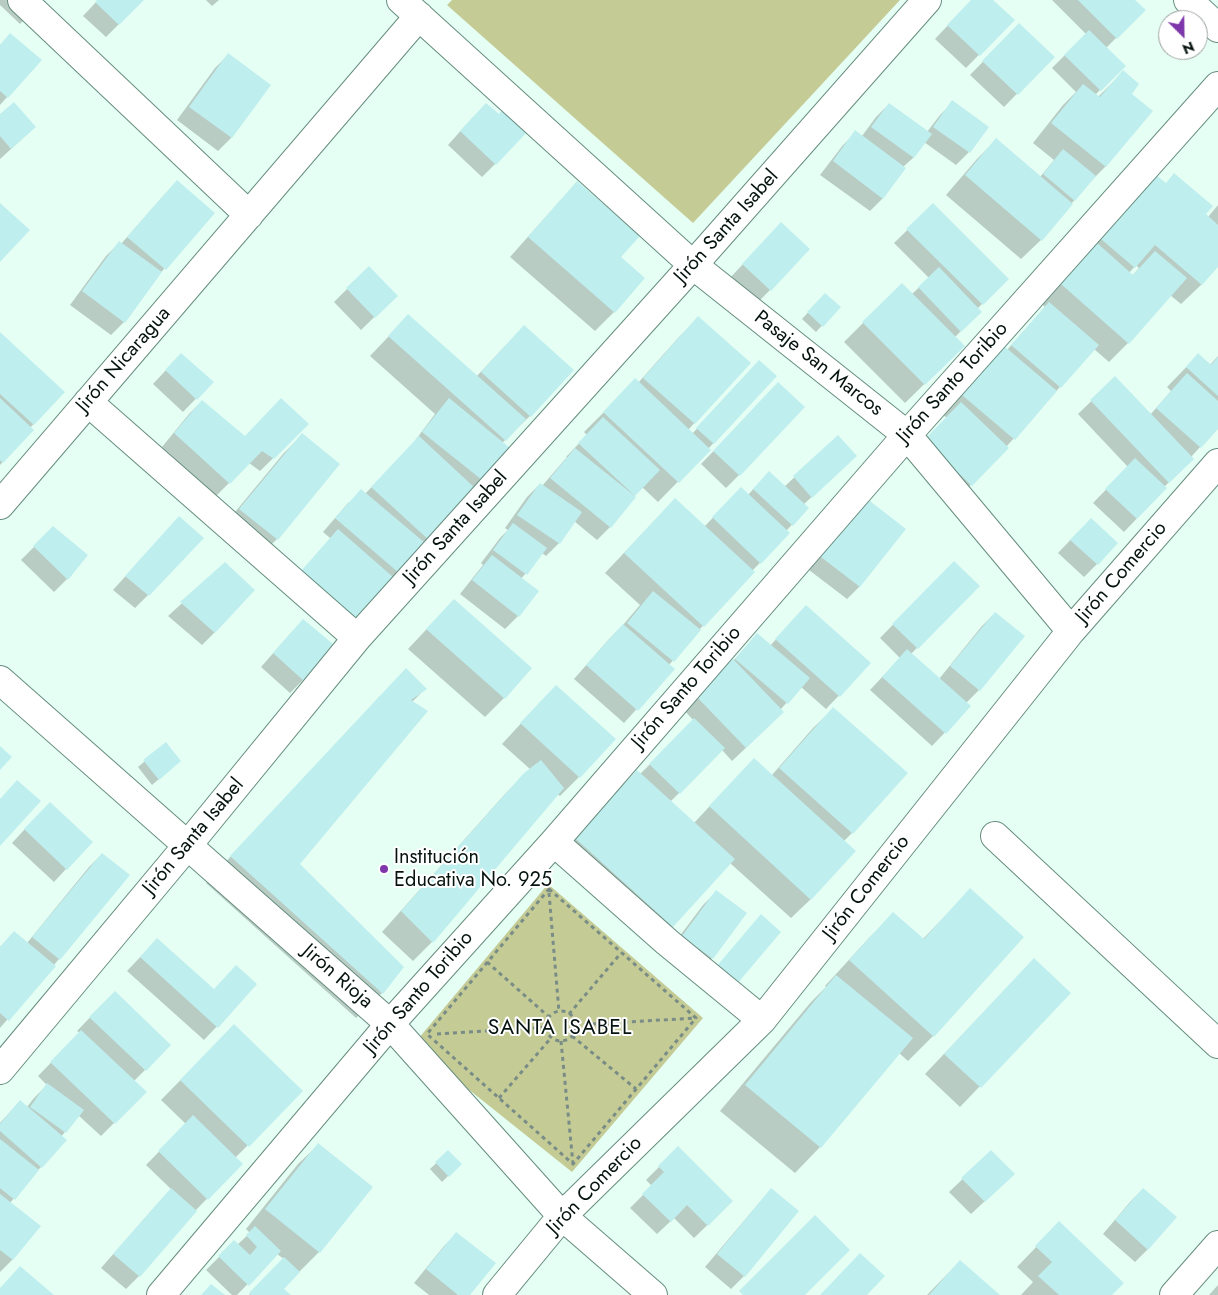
<!DOCTYPE html>
<html>
<head>
<meta charset="utf-8">
<style>
  body { margin:0 }
  #map { position:relative; width:1218px; height:1295px; overflow:hidden; background:#e6fff5; font-family:Jost,sans-serif }
  canvas { display:block }
  .north { position:absolute; left:1158px; top:10px; width:50px; height:50px; box-sizing:border-box; background:#fff; border:1px solid #9ba19f; border-radius:50%; rotate:157deg; font-size:14px; font-weight:700; line-height:20px; text-align:center; color:#05130e }
  .north::after { content:''; display:block; margin:auto; width:18px; height:22px; background:#7d37aa; clip-path:polygon(50% 0,100% 100%,50% 72%,0 100%) }
</style>
</head>
<body>
<div id="map">
<canvas width="1218" height="1295"></canvas>
<div class="north">N</div>
</div>
<script>
const c = document.querySelector('canvas').getContext('2d');
c.lineJoin = 'round';
function fillPath(path, color) { c.fillStyle = color; c.fill(path, 'evenodd'); }
function stroke(path, color, width, dash) { c.strokeStyle = color; c.lineWidth = width; c.lineCap = dash ? 'butt' : 'round'; c.setLineDash(dash || []); c.stroke(path); }
function label(font, color, halo, rows, align = 'center') {
  c.font = font + ' Jost,sans-serif'; c.lineWidth = 4; c.setLineDash([]); c.textBaseline = 'middle'; c.strokeStyle = halo; c.fillStyle = color; for (const [text, x, y, turn = 0] of rows) {
    c.save(); c.translate(x, y); c.rotate((+turn || 0) * Math.PI / 180); c.textAlign = isNaN(turn) ? turn : align; if (halo) c.strokeText(text, 0, 0); c.fillText(text, 0, 0); c.restore();
  }
}
fillPath(new Path2D(`
  M452,0H900L693,223L447,5Z
  M548,884L703,1018L572,1172L413,1045Z`), '#c4cb95');
fillPath(new Path2D(`
  M0,0H44L20,24L0,5Z
  M98,0H143L106,37L83,16Z
  M206,0H219L212,6Z
  M972,0H991L1013,20L966,68L935,39Z
  M1052,0H1134L1144,10L1106,48L1124,66L1095,95L1098,97L1123,72L1130,94L1151,111L1105,167L1087,185L1041,240L1021,259L946,195L977,159L996,140L1040,177L1054,160L1033,143L1063,105L1076,92L1052,68L1086,34Z
  M10,34L40,60L0,105V45Z
  M1006,38L1053,57L1004,107L970,75Z
  M228,55L270,85L231,138L218,151L177,120L215,68Z
  M953,102L987,128L969,152L956,165L924,142L913,158L903,167L883,198L870,211L820,175L843,145L856,132L862,136L876,117L889,104L927,132L940,115Z
  M0,116L21,140L0,159Z
  M473,117L495,164L482,177L448,145Z
  M177,182L213,213L156,278L124,322L111,335L70,305L106,256L119,243L121,244L164,195Z
  M577,183L619,257L614,312L595,331L510,257L558,203Z
  M1137,196L1204,214L1208,217L1218,205V265L1201,285L1181,304L1170,295L1128,343L1109,362L1094,349L1006,447L1007,448L958,498L912,454L947,418L943,415L985,367L1007,350L1045,307L1042,304ZM1136,265L1139,268L1132,276L1129,273Z
  M933,205L1007,279L977,309L980,312L955,337L963,346L905,403L844,342L902,284L912,294L929,278L894,243Z
  M768,237L770,290L757,303L730,278Z
  M347,289L396,296L361,330L334,302Z
  M825,294L839,307L816,332L802,319Z
  M408,316L476,377L505,346L572,370L530,416L502,443L481,480L473,488L475,490L385,585L323,532L348,503L365,494L411,446L435,414L370,356Z
  M698,318L749,363L688,430L692,434L746,375L775,376L708,449L709,450L658,502L642,487L633,497L610,527L597,540L574,521L559,543L546,556L542,553L521,579L518,616L505,629L460,594L483,565L481,563L500,538L508,530L505,528L527,497L540,484L542,486L567,457H566L587,435L584,432L616,400L638,383L679,337Z
  M0,333L63,392L30,428L32,430L0,465Z
  M1198,355L1210,365L1218,356V427L1191,457L1180,472L1164,487L1166,488L1124,532L1093,503L1128,467L1078,414L1115,378L1150,415L1171,391L1167,387Z
  M168,368L212,382L183,412L153,384Z
  M766,397L739,475L726,488L701,464Z
  M202,401L244,437L308,424L260,471L249,463L216,496L162,447L189,414Z
  M302,435L338,465L277,539L257,559L221,529L283,454Z
  M838,437L842,469L803,505L807,509L786,531L788,534L752,571L753,572L699,630L669,665L673,669L624,723L574,679L610,638L623,625L640,605L605,573L656,519L704,527L728,502L748,495L756,486L784,487Z
  M853,513L860,586L847,599L809,570Z
  M179,517L148,595L135,608L113,590Z
  M53,528L86,555L67,579L54,592L21,560Z
  M1078,532L1097,564L1084,577L1058,553Z
  M954,562L978,586L911,654L939,679L982,626L995,613L1024,636L979,690L966,703L970,706L932,746L870,690L900,658L880,638Z
  M225,564L215,632L202,645L168,616Z
  M454,600L504,698L485,717L408,649Z
  M793,620L869,664L826,709L801,687L780,710L770,725L732,761L722,750L670,802L694,823L735,779L772,775L813,728L833,709L852,833L844,841L811,899L791,918L730,863L672,926L653,946L557,858L617,791L637,772L639,775L694,721L683,709L733,661L757,635L770,646Z
  M303,621V680L290,693L261,667L290,634Z
  M425,689L412,702L298,864L382,993L356,1018L206,883L381,695Z
  M537,706L579,777L560,796L557,794L432,942L413,961L382,932L505,794L530,769L502,744Z
  M166,743L173,767L152,785L138,767Z
  M37,816L66,869L54,882L12,843Z
  M102,854L59,959L0,1028V947L14,932L27,943L89,867Z
  M970,890L933,1036L908,1061L899,1053L820,1147L795,1173L720,1111L811,1002L826,987L825,986L868,939L893,914L922,940Z
  M716,892L712,958L699,971L670,949L703,905Z
  M144,953L213,990L256,985L204,1040L127,971Z
  M1014,980L1069,993L960,1107L925,1074Z
  M102,1005L170,1045L134,1081L145,1092L101,1136L78,1115L61,1137L41,1167L32,1176L10,1203L13,1259L0,1272V1123L20,1101L27,1107L34,1098L47,1085L38,1076L80,1033L77,1031Z
  M215,1045L302,1091L235,1158L241,1164L195,1211L139,1276L126,1289L101,1268L158,1203L171,1189L146,1165L186,1124L161,1100Z
  M318,1145L371,1188L319,1252L282,1289L289,1295H249L284,1259L277,1254L237,1295H232L206,1270L221,1255L237,1245L250,1233L246,1229L298,1164Z
  M678,1148L732,1201L694,1238L674,1218L657,1234L630,1208L652,1186L646,1180Z
  M448,1152L460,1164L442,1182L430,1169Z
  M991,1152L1000,1187L971,1214L949,1192Z
  M1143,1189L1148,1249L1135,1262L1103,1234L1130,1202Z
  M772,1190L744,1276L731,1289L705,1267L759,1203Z
  M457,1233L468,1295H429L414,1283L444,1246Z
  M1040,1243L1110,1295H1021L1033,1282L1017,1267Z
  M960,1261L998,1295H927Z
  M1218,1285V1295H1209Z`), '#0003');
fillPath(new Path2D(`
  M97,0H144L119,25L95,2Z
  M971,0H993L1015,20L980,56L947,25Z
  M1078,0H1135L1146,10L1117,39Z
  M1019,23L1055,57L1018,95L982,61Z
  M1089,30L1126,66L1101,91L1064,55Z
  M10,33L42,60L8,98L0,91V45Z
  M228,53L271,85L232,138L189,107Z
  M1123,70L1139,84L1132,94L1153,111L1106,167L1051,123L1083,84L1100,97Z
  M952,100L989,127L970,153L933,127Z
  M14,102L36,127L11,149L0,136V114Z
  M486,103L499,114L507,105L531,128L496,165L460,131Z
  M889,103L932,134L914,158L871,127Z
  M855,130L906,168L883,199L833,161Z
  M996,138L1073,204L1042,241L965,175Z
  M1063,149L1096,176L1075,201L1043,174Z
  M1174,173L1213,206L1206,214L1218,225V267L1202,285L1155,245L1135,268L1101,239L1156,175L1166,183Z
  M177,180L215,213L166,270L127,237Z
  M577,181L640,236L621,257L645,278L615,313L528,237Z
  M0,203L30,230L0,262Z
  M933,203L1009,279L983,305L906,229Z
  M781,222L810,249L771,291L742,264Z
  M119,241L162,272L125,323L82,291Z
  M1097,243L1133,275L1155,251L1187,278L1129,344L1061,284Z
  M369,266L398,296L375,318L346,288Z
  M939,267L982,312L961,332L918,287Z
  M902,283L965,346L925,385L862,322Z
  M825,293L841,307L823,327L807,312Z
  M1049,302L1099,345L1061,388L1011,345Z
  M408,314L526,419L506,441L388,336Z
  M698,316L751,363L695,424L643,378Z
  M524,325L574,370L531,417L481,372Z
  M0,332L65,392L34,425L0,394Z
  M1004,346L1057,391L1015,440L962,395Z
  M181,353L214,382L197,400L165,370Z
  M1198,353L1211,365L1218,357V396L1186,367Z
  M759,360L777,376L714,444L696,428Z
  M1187,373L1218,401V429L1201,448L1156,408Z
  M1115,376L1194,459L1169,483L1090,400Z
  M635,378L711,450L679,483L603,412Z
  M778,382L805,407L740,476L713,451Z
  M0,398L34,430L3,463L0,460Z
  M281,398L309,424L274,459L262,451L230,484L174,433L202,400L245,436Z
  M449,398L510,448L482,480L422,432Z
  M961,402L1009,448L972,486L924,440Z
  M603,417L660,470L635,496L578,443Z
  M302,433L340,464L278,540L239,509Z
  M838,435L857,456L812,498L793,476Z
  M419,436L477,490L430,541L371,487Z
  M575,448L636,497L611,528L550,478Z
  M1135,458L1167,488L1137,519L1105,489Z
  M769,471L809,508L793,526L753,489Z
  M540,483L582,512L560,544L517,515Z
  M741,487L790,533L761,564L712,517Z
  M361,489L425,543L399,573L335,518Z
  M675,498L755,572L704,627L624,553Z
  M866,498L906,529L860,587L821,557Z
  M179,516L204,538L149,596L125,576Z
  M1091,518L1118,543L1098,565L1070,540Z
  M513,523L547,548L527,575L493,550Z
  M53,526L88,555L68,580L33,546Z
  M338,529L393,577L355,620L301,571Z
  M492,555L539,591L519,617L472,580Z
  M954,561L980,586L918,649L892,624Z
  M225,562L255,590L215,633L180,602Z
  M653,591L701,630L674,662L627,623Z
  M454,599L532,668L505,699L426,629Z
  M806,605L871,663L840,697L775,639Z
  M995,612L1025,636L980,691L950,666Z
  M303,619L333,644L304,681L273,653Z
  M623,624L675,669L638,711L586,665Z
  M757,633L810,678L788,704L735,659Z
  M907,649L971,706L946,734L882,677Z
  M733,659L784,712L746,748L695,695Z
  M406,668L427,689L411,700L428,711L300,864L404,967L383,994L230,856Z
  M556,685L616,739L580,778L520,723Z
  M833,707L908,773L853,834L779,768Z
  M694,718L725,748L680,794L649,764Z
  M166,742L181,761L159,780L143,760Z
  M0,746L12,757L0,770Z
  M754,758L856,851L811,900L709,806Z
  M541,760L564,788L433,943L401,911L524,773Z
  M637,770L735,859L673,927L575,838Z
  M17,780L41,801L0,846V799Z
  M50,802L93,842L67,870L24,829Z
  M102,853L130,875L60,960L32,937Z
  M970,888L1024,937L934,1037L849,960L893,912L924,939Z
  M716,890L747,913L713,959L682,936Z
  M761,914L781,932L737,984L716,967Z
  M14,931L56,966L9,1021L0,1013V947Z
  M157,938L214,989L236,965L257,984L218,1028L140,957Z
  M1034,958L1071,993L981,1088L944,1054Z
  M836,975L913,1038L821,1148L745,1085Z
  M115,991L171,1045L146,1071L89,1017Z
  M234,1024L303,1091L249,1147L180,1080Z
  M81,1030L147,1092L115,1124L50,1062Z
  M47,1083L84,1110L66,1133L30,1107Z
  M20,1100L67,1140L42,1168L0,1131V1124Z
  M193,1115L243,1164L208,1200L158,1151Z
  M0,1139L39,1170L15,1200L0,1188Z
  M318,1143L373,1187L320,1253L265,1209Z
  M678,1146L733,1201L708,1226L687,1205L671,1222L642,1194L664,1172L658,1166Z
  M448,1150L462,1164L449,1177L435,1162Z
  M991,1150L1015,1174L985,1202L961,1178Z
  M171,1188L197,1211L140,1277L113,1254Z
  M771,1188L799,1211L745,1277L717,1254Z
  M1143,1188L1177,1217L1148,1250L1115,1220Z
  M0,1194L41,1226L13,1260L0,1250Z
  M815,1215L850,1250L805,1295H743L739,1291Z
  M1059,1221L1124,1283L1112,1295H1059L1038,1276L1052,1262L1035,1246Z
  M255,1226L281,1251L249,1286L218,1256L234,1240L250,1255L257,1247L246,1235Z
  M456,1232L496,1263L470,1295H458L426,1269Z
  M860,1253L885,1276L867,1295H820Z
  M284,1257L300,1272L284,1289L291,1295H251L249,1293Z
  M960,1260L1000,1295H929Z
  M20,1266L54,1295H0V1288Z
  M211,1284L225,1295H201Z`), '#bfeeee');
const minor = new Path2D(`
  M22,0L249,215
  M401,0L693,265L907,435L1071,631
  M1188,0L1218,28
  M88,402L357,638
  M0,505L419,16
  M0,680L390,1024L562,1216L653,1295
  M995,836L1218,1044
  M554,842L667,942L762,1020
  M0,1070L187,846L357,638L693,265L927,0
  M161,1295L390,1024L554,842L907,435L1218,86
  M497,1295L562,1216L762,1020L1071,631L1218,463
  M1174,1295L1218,1245`);
stroke(minor, '#668d7f', 30);
stroke(new Path2D(`
  M549,889L696,1018L573,1164L427,1034Z
  M549,893L559,1012
  M487,962L549,1017
  M546 1026a15 15 0 1 1 30 0a15 15 0 1 1-30 0Z
  M569,1014L621,953
  M576,1025L696,1018
  M437,1034L547,1027
  M572,1036L636,1089
  M561,1041L573,1164
  M499,1098L551,1038`), '#798d86', 3, [4, 4]);
stroke(minor, '#fff', 28);
for (const [x, y, r, color] of [
  [384,869,5,"#7d37aa"]
]) { const dot = new Path2D(); dot.arc(x, y, r, 0, 2 * Math.PI); c.fillStyle = color; c.fill(dot); stroke(dot, '#fff', 2); }
label('20px', '#05130e', '#fff', [
  ["Jirón Santa Isabel",727,227,-48],
  ["Jirón Nicaragua",124,360,-49],
  ["Pasaje San Marcos",818,364,38],
  ["Jirón Santo Toribio",953,383,-48],
  ["Jirón Santa Isabel",456,528,-48],
  ["Jirón Comercio",1122,573,-49],
  ["Jirón Santo Toribio",687,688,-49],
  ["Jirón Santa Isabel",194,837,-50],
  ["Jirón Comercio",867,888,-52],
  ["Jirón Rioja",337,977,41],
  ["Jirón Santo Toribio",419,993,-49],
  ["Jirón Comercio",595,1186,-46]
]);
label('20px', '#05130e', '#fff', [
  ["Institución",394,858],
  ["Educativa No. 925",394,881]
], 'left');
c.letterSpacing = '1px';
label('21px', '#05130e', '#fff', [
  ["SANTA ISABEL",560,1029]
]);
c.letterSpacing = '0px';
</script>
</body>
</html>
